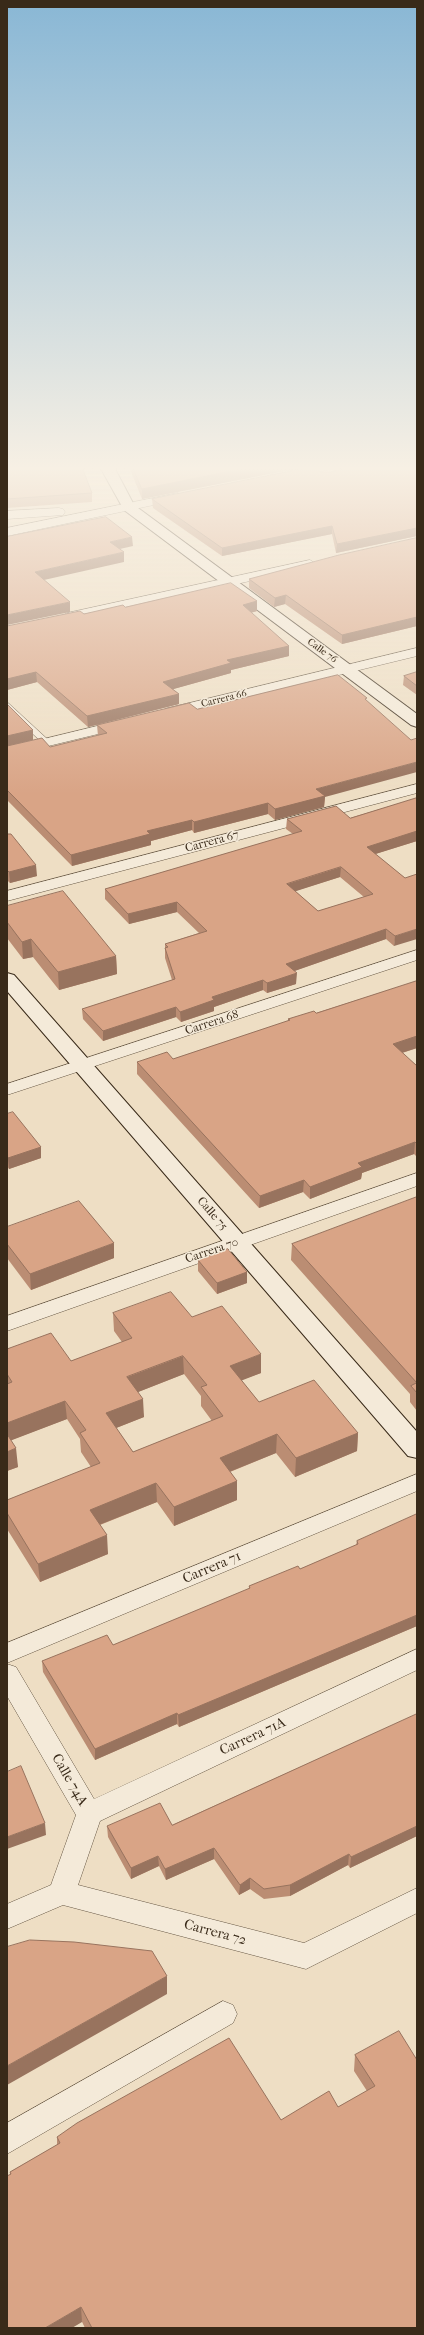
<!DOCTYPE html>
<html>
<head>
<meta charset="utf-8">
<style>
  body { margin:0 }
  #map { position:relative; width:424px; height:2335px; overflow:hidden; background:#eedec4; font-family:"IM FELL French Canon",serif }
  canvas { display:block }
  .frame { position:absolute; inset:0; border:8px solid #392a19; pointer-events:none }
</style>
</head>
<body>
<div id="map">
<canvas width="424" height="2335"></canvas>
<div class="frame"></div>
</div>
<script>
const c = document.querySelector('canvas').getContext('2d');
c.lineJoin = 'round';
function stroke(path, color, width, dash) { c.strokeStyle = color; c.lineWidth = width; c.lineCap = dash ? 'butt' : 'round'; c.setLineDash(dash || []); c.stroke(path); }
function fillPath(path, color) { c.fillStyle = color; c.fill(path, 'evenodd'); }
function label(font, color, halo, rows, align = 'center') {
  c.font = font + ' "IM FELL French Canon",serif'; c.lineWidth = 3; c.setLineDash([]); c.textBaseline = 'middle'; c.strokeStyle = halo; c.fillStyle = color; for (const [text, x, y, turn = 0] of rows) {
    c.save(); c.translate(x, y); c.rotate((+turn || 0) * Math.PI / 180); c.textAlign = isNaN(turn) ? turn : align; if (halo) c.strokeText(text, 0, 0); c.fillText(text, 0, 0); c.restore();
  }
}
const lane = new Path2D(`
  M7,706L46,742`);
const street = new Path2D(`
  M310,467H335L329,470L291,477L285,474L287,472Z
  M178,493L182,495L184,497L182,499L7,536V528Z
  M59,508L63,509L65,512L63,515L7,519V511Z
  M310,560L316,564L314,567L67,621L61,617L67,613Z
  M417,648V656L170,716L163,712L165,709Z
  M122,720L129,724L127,727L7,756V748Z
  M417,784V793L7,901V891Z
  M417,950V960L7,1095V1084Z
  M417,1173V1186L7,1331V1316Z
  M417,1474V1491L7,1663V1643Z
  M417,1649V1670L100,1821L78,1885L304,1943L417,1888V1913L306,1969L63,1905L7,1929V1904L51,1885L76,1815L7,1696V1664L16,1667L94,1799Z
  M223,2001L233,2005L237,2014L233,2023L7,2154V2123Z`);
const secondary = new Path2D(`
  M100,467H114L134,505L417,714V727L411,725L124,510Z
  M7,973L14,975L417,1432V1458L408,1456L7,991Z`);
stroke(lane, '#665744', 7);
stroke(street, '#665744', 1);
stroke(secondary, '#392a19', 2);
stroke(lane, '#f4ead9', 6);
fillPath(street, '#f4ead9');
fillPath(secondary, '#f4ead9');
fillPath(new Path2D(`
  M7,467L92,493V502L7,508Z
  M129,467H299V468L142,499Z
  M417,467V536L336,553L332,534L222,556L153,508L152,499L321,472Z
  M417,538V626L342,644L285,604L274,607L249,588V579Z
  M257,601V611L251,613L289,646V656L231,670V673L173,689L179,694V704L88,727L37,682L7,690V626L125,607Z
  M417,672V695L403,685L404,676Z
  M7,704L33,730V740L14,745L50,747L98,736L97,725L197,709L325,797L324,807L275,820L268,814L194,833L192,830L151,841V845L72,866L7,800Z
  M417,798V841L375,854L405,878L394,946L386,939L294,971L296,984L267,993L263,990L214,1007V1011L181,1022L176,1017L103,1041L83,1019L82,1009L172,980L165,958V944L199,933L177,912L129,924L105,899V889L293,834L286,829L287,819L350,818ZM340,877L364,897L318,911L295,891Z
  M7,834L37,876L10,883L7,880Z
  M7,906L116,956L117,974L59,990L33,957L23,959L7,938Z
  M417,981V1048L402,1053L417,1066V1155L416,1156L414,1154L362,1173L361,1179L310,1199L303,1192L259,1208L137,1074V1062L173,1059L288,1021V1019L316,1013Z
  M7,1114L41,1147V1158L9,1169L7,1166Z
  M417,1197V1411L410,1402V1394L291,1260L292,1244Z
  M7,1227L114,1258L31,1290L7,1258Z
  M198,1260L247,1272V1283L217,1294L198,1271Z
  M113,1313L192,1317L261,1373L241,1380L259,1402L358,1433L357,1451L295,1477L276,1453L230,1472L237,1481V1500L174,1526L157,1502L100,1525L108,1554L40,1582L7,1529V1500L91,1467L81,1452L80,1439L67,1419L11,1440L18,1467L7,1471V1349L71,1361L122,1342L114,1331ZM184,1374L201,1396V1406L212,1421L133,1452L116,1428L144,1417L138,1392Z
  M417,1514V1626L179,1727L177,1724L95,1760L43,1672L42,1661L113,1645L249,1589V1586L300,1569L356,1545L357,1541Z
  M417,1714V1836L350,1868L348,1865L290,1896L264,1899L250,1889L239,1895L214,1859L166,1880L159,1866L131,1879L108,1837L107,1826L172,1825Z
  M399,2031L417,2328H85L10,2174V2172L57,2145V2137L281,2120L338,2107L367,2091L354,2071L355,2055Z`), '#bb8d73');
fillPath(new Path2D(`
  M251,467H299V468L142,499V489Z
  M332,526V534L222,556V548Z
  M417,528V536L336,553L337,544Z
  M132,537L133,546L111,551L110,542Z
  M124,552V562L35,582V572Z
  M286,595L285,604L274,607L275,598Z
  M257,601V611L242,615L243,605Z
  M70,602V612L7,625V615Z
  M417,617V626L342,644V635Z
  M289,646V656L231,670V673L163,692V682L227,660Z
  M36,672L37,682L7,690V679Z
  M179,694V704L88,727L87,716Z
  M33,730V740L7,746V736Z
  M417,762V772L325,797L324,807L275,820V809L316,789Z
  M268,803V814L194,833V822Z
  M192,820V830L151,841V845L72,866L71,855L147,831Z
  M417,831V841L366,857L367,847Z
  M36,865L37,876L10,883L9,872Z
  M341,867L340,877L287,894V884Z
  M177,902V912L129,924L128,914Z
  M386,929V939L286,974V964Z
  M417,929V939L394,946L395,936Z
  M31,939L33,957L23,959L22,942Z
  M116,956L117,974L59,990L58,972Z
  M297,973L296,984L267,993V983Z
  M263,980V990L214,1007V1011L181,1022L180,1012L212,997Z
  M176,1007V1017L103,1041V1031Z
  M417,1036V1048L392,1056L393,1044Z
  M415,1142L414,1154L362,1173L361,1179L310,1199V1187L358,1163Z
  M41,1147V1158L9,1169L8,1158Z
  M304,1180L303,1192L259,1208L260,1196Z
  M114,1243V1258L31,1290L30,1274Z
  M247,1272V1283L217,1294V1283Z
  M261,1354V1373L230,1385V1366Z
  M183,1356L184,1374L128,1396L127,1377Z
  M143,1399L144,1417L106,1432V1413Z
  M65,1401L67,1419L7,1442V1423Z
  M358,1433L357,1451L295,1477L296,1458Z
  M277,1434L276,1453L219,1476L220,1458Z
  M16,1448L18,1467L7,1471V1452Z
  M237,1481V1500L174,1526V1507Z
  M156,1483L157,1502L91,1528L90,1510Z
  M107,1535L108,1554L40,1582L38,1564Z
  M417,1615V1626L179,1727L178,1715Z
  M177,1713V1724L95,1760V1749Z
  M45,1823L46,1835L7,1849V1837Z
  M417,1826V1836L350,1868L351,1857Z
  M214,1848V1859L166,1880L165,1869Z
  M349,1854L348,1865L290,1896V1885Z
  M158,1856L159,1866L131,1879V1868Z
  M250,1878V1889L239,1895L240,1885Z
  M167,1976V1994L7,2085V2066Z
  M81,2307L82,2322L72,2328H45Z`), '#98735e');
const building = new Path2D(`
  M7,467H82L92,493L7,499Z
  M133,467H251L142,489Z
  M311,467H312L321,472H331L350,467H417V528L337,544L332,526L222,548L152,499Z
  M106,517L132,537L110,542L124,552L35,572L70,602L7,615V537Z
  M417,538V617L342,635L286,595L275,598L249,579L339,555Z
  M231,583L257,601L243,605L289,646L227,660L231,663L163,682L179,694L87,716L36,672L7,679V626L80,611L84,614L123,605L125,607Z
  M417,672V686L404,676Z
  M338,675L367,698L365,699L411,740L417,738V762L316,789L325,796L275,809L268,803L194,822L192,820L147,831L150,834L71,855L7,790V746L42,738L50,747L107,733L97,725L189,703L197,709Z
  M7,704L33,730L7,736Z
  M417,798V831L367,847L405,878L417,874V929L395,936L386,929L286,964L297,973L267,983L263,980L212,997L214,1000L180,1012L176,1007L103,1031L82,1009L175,979L165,948L168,947L165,944L207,931L177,902L128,914L105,889L302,831L287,819L336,806L350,818ZM341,867L373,894L318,911L287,884Z
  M7,834H11L36,865L9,872L7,870Z
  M63,891L116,956L58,972L31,939L22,942L7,922V906Z
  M417,981V1036L393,1044L417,1066V1144L415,1142L358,1163L362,1167L310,1187L304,1180L260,1196L137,1062L167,1052L173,1059L290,1020L288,1019L314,1011L316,1013Z
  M13,1112L41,1147L8,1158L7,1156V1114Z
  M417,1197V1383L292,1244Z
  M79,1201L114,1243L30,1274L7,1244V1227Z
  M228,1249L247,1272L217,1283L198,1260Z
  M171,1292L192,1317L222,1306L261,1354L230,1366L259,1402L314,1380L358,1433L296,1458L277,1434L220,1458L237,1481L174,1507L156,1483L90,1510L107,1535L38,1564L7,1513V1500L100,1463L80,1433L86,1430L65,1401L7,1423V1384L12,1382L7,1374V1349L51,1333L71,1361L132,1338L113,1313ZM183,1356L207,1385L201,1387L223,1416L133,1452L106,1413L143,1399L127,1377Z
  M417,1383V1393L411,1386Z
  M7,1434L16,1448L7,1452Z
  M417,1514V1615L178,1715L177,1713L95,1749L42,1661L107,1635L113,1645L250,1588L249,1586L298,1566L300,1569L358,1544L357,1541Z
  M417,1714V1826L351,1857L349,1854L290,1885L264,1889L250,1878L240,1885L214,1848L165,1869L158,1856L131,1868L107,1826L160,1803L172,1825Z
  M21,1766L45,1823L7,1837V1772Z
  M30,1940L74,1942L152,1951L167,1976L7,2066V1947Z
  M399,2031L417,2060V2328H92L81,2307L45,2328H7V2176L11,2174L10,2172L60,2143L57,2137L77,2123L229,2038L281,2120L329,2091L338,2107L375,2086L355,2055Z`);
fillPath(building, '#d9a486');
stroke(building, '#98735e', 1);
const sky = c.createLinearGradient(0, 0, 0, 794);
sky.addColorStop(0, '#89b7d5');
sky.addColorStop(0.59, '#f7f0e4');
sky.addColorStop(1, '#f7f0e400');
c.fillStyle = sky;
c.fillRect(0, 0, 424, 794);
label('10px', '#392a19', '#f4ead9', [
  ["Calle 76",322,651,36],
  ["Carrera 66",224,699,-14]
]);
label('12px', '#392a19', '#f4ead9', [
  ["Carrera 67",212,842,-15],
  ["Carrera 68",212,1023,-18],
  ["Calle 75",212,1214,49],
  ["Carrera 70",212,1251,-19]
]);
label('14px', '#392a19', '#f4ead9', [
  ["Carrera 71",212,1568,-23],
  ["Carrera 71A",253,1737,-25],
  ["Calle 74A",69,1780,60],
  ["Carrera 72",215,1933,15]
]);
</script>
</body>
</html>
